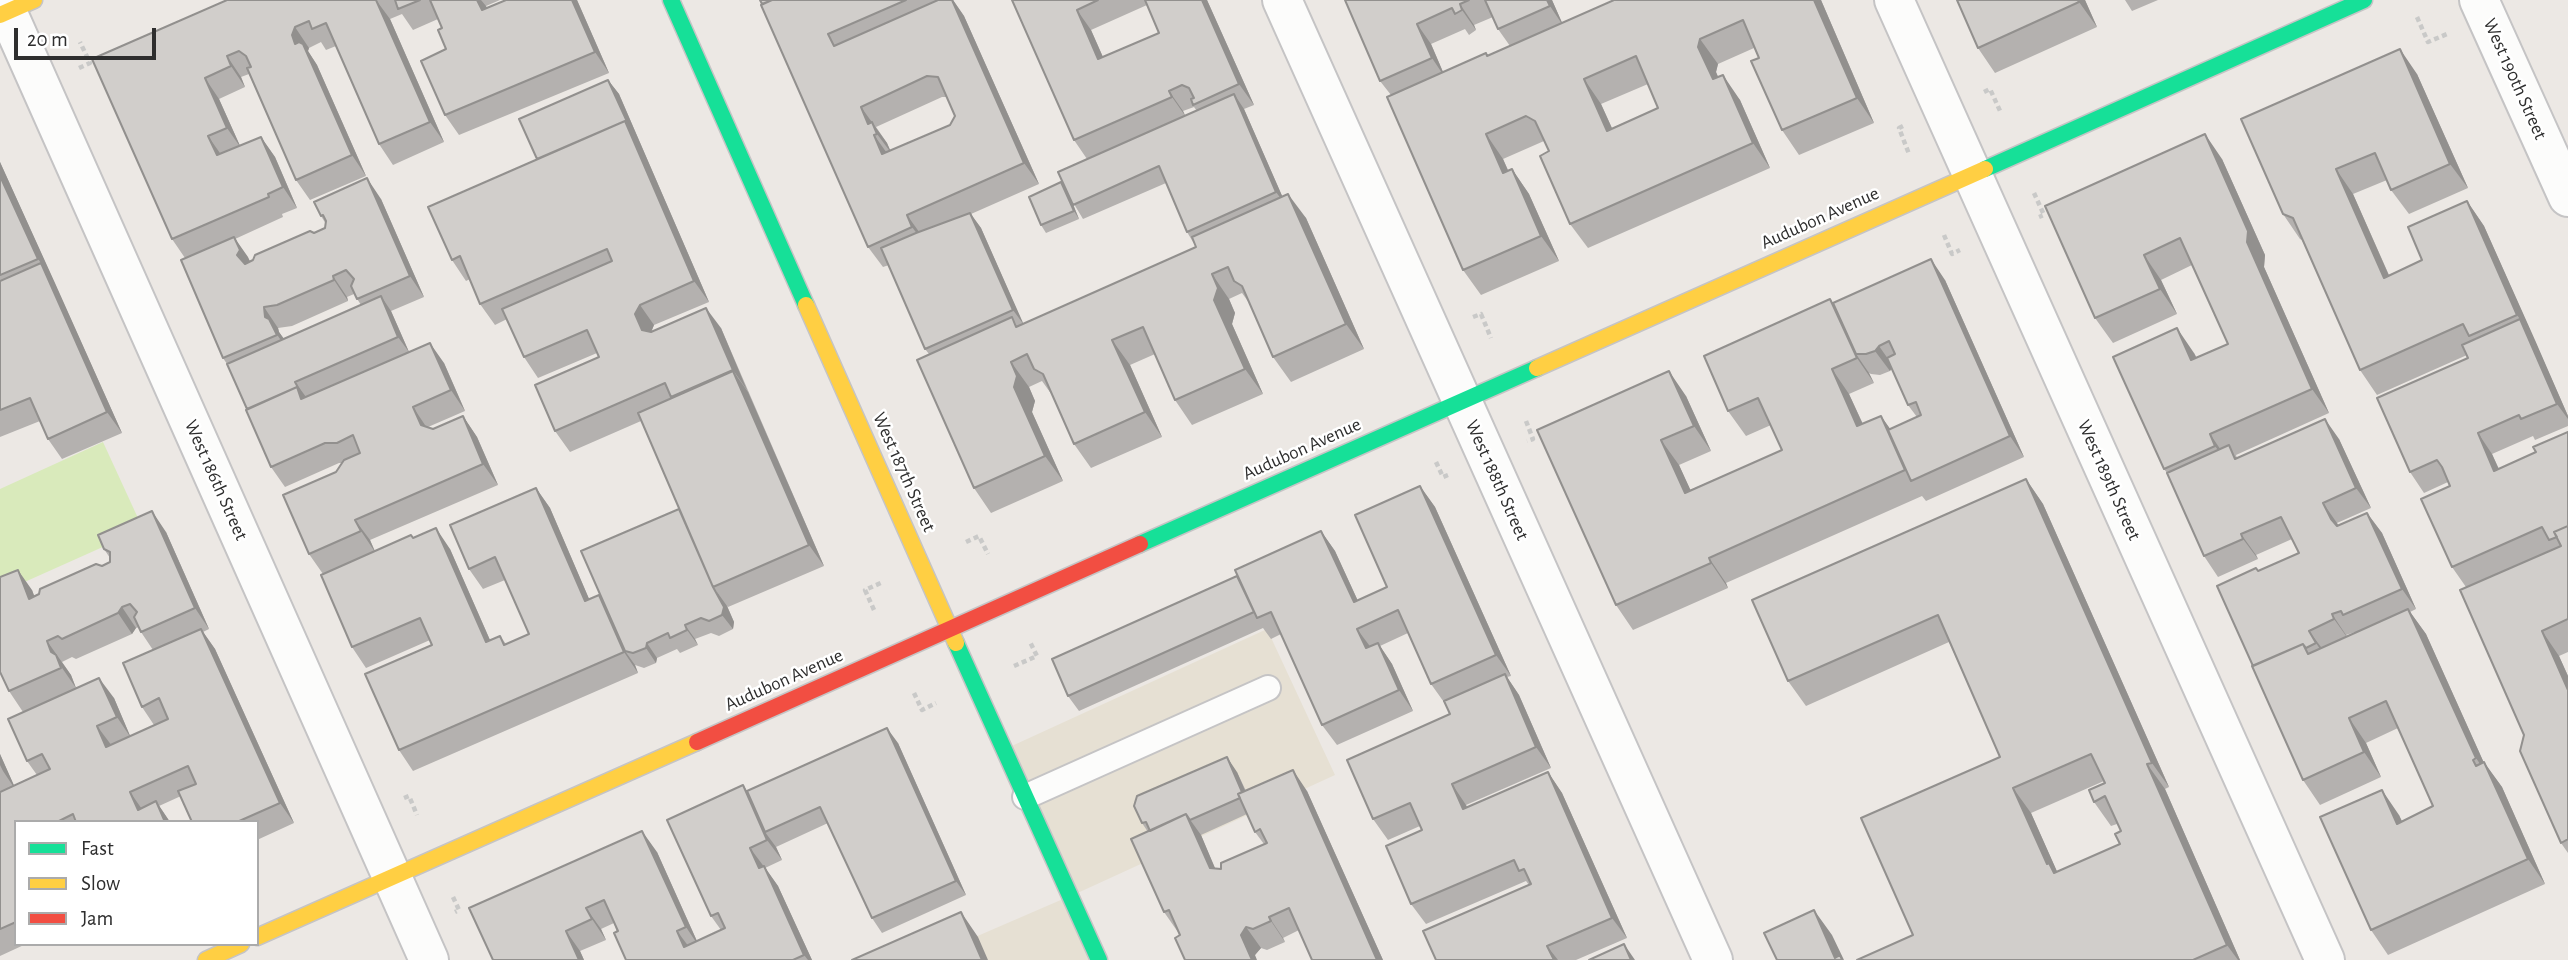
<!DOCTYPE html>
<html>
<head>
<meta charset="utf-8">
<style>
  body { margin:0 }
  #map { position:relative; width:2568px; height:960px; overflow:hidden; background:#ece8e4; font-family:"Alegreya Sans",sans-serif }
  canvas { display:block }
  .legend { position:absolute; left:14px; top:820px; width:245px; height:126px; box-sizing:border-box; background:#fff; border:2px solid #ababab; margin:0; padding:9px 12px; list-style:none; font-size:21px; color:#2e2e2e }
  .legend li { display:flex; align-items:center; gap:14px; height:35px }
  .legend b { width:35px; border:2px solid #ababab }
  .scale { position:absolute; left:14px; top:28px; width:142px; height:32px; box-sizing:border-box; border:4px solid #2e2e2e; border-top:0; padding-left:9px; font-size:21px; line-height:24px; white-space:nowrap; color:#2e2e2e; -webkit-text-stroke:5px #fff; paint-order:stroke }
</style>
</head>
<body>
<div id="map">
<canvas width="2568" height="960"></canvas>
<ul class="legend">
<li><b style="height:9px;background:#16e098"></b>Fast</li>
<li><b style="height:9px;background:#ffcf43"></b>Slow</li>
<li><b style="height:9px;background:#f24e42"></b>Jam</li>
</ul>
<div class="scale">20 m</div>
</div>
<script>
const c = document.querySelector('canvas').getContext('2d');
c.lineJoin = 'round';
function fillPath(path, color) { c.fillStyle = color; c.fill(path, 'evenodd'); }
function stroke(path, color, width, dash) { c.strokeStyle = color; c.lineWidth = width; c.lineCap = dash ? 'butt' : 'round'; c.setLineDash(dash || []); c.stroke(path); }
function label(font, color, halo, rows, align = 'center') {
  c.font = font + ' "Alegreya Sans",sans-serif'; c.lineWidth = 5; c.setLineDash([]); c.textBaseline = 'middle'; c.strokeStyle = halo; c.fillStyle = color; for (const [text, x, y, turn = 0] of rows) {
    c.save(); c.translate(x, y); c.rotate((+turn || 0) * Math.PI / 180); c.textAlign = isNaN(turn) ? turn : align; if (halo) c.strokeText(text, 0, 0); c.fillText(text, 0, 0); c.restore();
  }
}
fillPath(new Path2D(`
  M1267,629L1335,775L1071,896L1099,960H922L1070,896L1003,750Z`), '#e6e0d3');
fillPath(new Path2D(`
  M103,442L143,529L0,593V489Z`), '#d9eabb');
const lane = new Path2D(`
  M1025,797L1268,688`);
const street = new Path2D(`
  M2,0L429,960
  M1282,0L1713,960
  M1894,0L2325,960
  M2479,0L2568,197`);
const fast = new Path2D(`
  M671,0L806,305
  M1985,169L2364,0
  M1140,544L1537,368
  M956,643L1099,960`);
const slow = new Path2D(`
  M0,15L34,0
  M806,305L956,643
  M1537,368L1985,169
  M257,937L697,742
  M206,960L241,944`);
const jam = new Path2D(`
  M697,742L1140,544`);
stroke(lane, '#c5c4c5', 28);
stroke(street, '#c5c4c5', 42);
stroke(fast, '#c5c4c5', 19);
stroke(slow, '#c5c4c5', 19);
stroke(jam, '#c5c4c5', 19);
stroke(new Path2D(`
  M2417,17L2428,42L2447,34
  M79,68L90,63L80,42
  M1984,92L1990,89L2001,113
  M1903,126L1899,128L1909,154
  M2034,193L2044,215L2039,217
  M1944,235L1952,254L1960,250
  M1473,317L1481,314L1491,338
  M1526,421L1533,439L1527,441
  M1436,462L1443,477L1448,475
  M966,542L979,536L988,554
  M874,610L865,590L883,582
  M1014,666L1037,656L1030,642
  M914,693L922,710L936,703
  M404,798L409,796L417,815
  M453,897L459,910L455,912`), '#c9c9c8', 4.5, [5, 3.5]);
stroke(lane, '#fcfcfb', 24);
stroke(street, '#fcfcfb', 38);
stroke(fast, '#16e098', 16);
stroke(slow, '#ffcf43', 16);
stroke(jam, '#f24e42', 16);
fillPath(new Path2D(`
  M227,0H500L486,6L487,8L506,0H577L609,73L459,135L445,115L446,49L442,28L438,19L413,30L402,14L390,19L444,142L393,165L379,144L336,46L326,50L321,42L309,48L308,51L317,65L366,176L310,200L296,180L249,74L241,77L245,87L219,99L240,146L261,137L275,157L297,208L282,214L283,217L235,239L250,261L325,228L326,224L321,216L381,199L424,297L391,311L409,352L444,363L465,411L428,427L433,429L463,416L477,437L498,485L370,540L375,551L413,538L450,549L490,640L500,636L506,644L529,634L505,580L483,589L469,569L536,488L550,508L589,599L603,601L679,509L641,421L570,452L555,431L599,357L597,353L538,378L524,357L507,319L495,325L480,304L470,279L466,281L452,260L537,159L608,80L619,94L709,302L654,325L651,332L721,328L824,566L728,607L727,606L734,622L733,629L719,636L711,633L695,639L698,645L680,653L677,649L657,658L656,663L644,668L635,665L638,673L413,771L399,750L432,645L430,640L366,668L352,647L323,574L309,554L336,472L342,463H339L285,487L271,467L227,364L223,358L185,258L172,239L92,59ZM354,294L361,305L284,339L279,332L278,328L292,326L348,301L347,297Z
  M760,0H953L964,16L1039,184L971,214L981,228L1023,324L1196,247L1187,232L1166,183L1083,219L1071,199L1079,219L1046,233L1041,225L1061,182L1066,189L1087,159L1074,140L1012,0H1207L1254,105L1244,109L1282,196L1306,218L1364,349L1291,382L1273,357L1250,304L1242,293L1229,299L1235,313L1232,324L1263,394L1192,425L1175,400L1155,354L1130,365L1162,437L1091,468L1074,444L1052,395L1042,381L1029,387L1035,401L1032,412L1063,481L991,513L974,488L929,354L925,349L889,265L883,267L868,247ZM1147,5L1159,33L1103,57L1091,30ZM942,97H947L955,116L950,125L890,151L887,143L876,127ZM1194,107L1197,111L1185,116L1183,111Z
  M1345,0H1552L1562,23L1821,0L1874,123L1799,155L1782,130L1759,58L1754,48L1718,64L1716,72L1718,77L1740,100L1770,168L1588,248L1570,224L1549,151L1544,141L1503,159L1508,170L1512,169L1529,194L1559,261L1481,295L1463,270L1391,95L1380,81ZM1493,17L1498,29L1510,46L1488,56L1443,72L1431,44L1465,29L1469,35L1476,30L1474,25ZM1648,84L1658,108L1612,128L1601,104Z
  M1957,0H2085L2097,27L1995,73L1978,48Z
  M2125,0H2158L2132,11Z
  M2417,74L2468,188L2409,214L2391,190L2387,180L2353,194L2389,275L2422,260L2467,201L2484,226L2568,416V426L2535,440L2533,436L2492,454L2499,469L2536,452L2568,432V652L2559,656L2568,676V853L2561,843L2524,735L2466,587L2452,567L2450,486L2448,482L2424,493L2410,472L2468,358L2467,355L2377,395L2360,370L2302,240L2300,239L2283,214Z
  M2222,159L2265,255L2264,267L2329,413L2236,455L2237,458L2339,439L2371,508L2337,523L2338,525L2367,513L2382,533L2416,609L2410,612L2426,634L2484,763L2502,787L2545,884L2388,955L2371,930L2399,815L2402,821L2433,806L2398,728L2366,743L2381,777L2320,805L2303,780L2253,666L2258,571L2299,553L2292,539L2256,555L2258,559L2218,577L2204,556L2167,473L2164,469L2194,353L2197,358L2228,344L2192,265L2161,280L2177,314L2113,343L2095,318L2045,206ZM2355,632L2356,633L2347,637L2346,635Z
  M0,162L122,433L62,459L48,439L40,421L0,437Z
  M1945,280L2024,457L1926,501L1922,496L1726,583L1728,588L1633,630L1616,605L1537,430L1686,396L1711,451L1679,465L1690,490L1782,450L1771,425L1746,436L1728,411L1830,299L1833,303ZM1892,368L1908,405L1917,417L1890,429L1881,416L1863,424L1849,394L1874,383L1869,373L1871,374L1880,375L1890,371Z
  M2026,479L2043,504L2169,787L2165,789L2240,960H1857L1913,935L2000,757L1949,642L1806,706L1788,681ZM2104,781L2105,783L2094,802L2111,826L2117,824L2121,831L2120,844L2057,872L2031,813Z
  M1420,486L1435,507L1511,676L1507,677L1519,695L1551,768L1466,805L1467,807L1548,772L1562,793L1627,938L1576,960H1436L1529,885L1526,881L1426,924L1411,904L1422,830L1420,826L1388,840L1373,819L1450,714L1446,705L1431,684L1408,633L1380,646L1392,664L1413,711L1337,745L1322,725L1281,634L1271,639L1263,628L1079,711L1068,696L1237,576L1321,531L1335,551L1358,601L1387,587Z
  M166,532L209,629L203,632L215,649L294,823L257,840V822H192L181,796L159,806L170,822H16V944H26L0,956V754L14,786L37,775L27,761L23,712L9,691L32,590L34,596L110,562V558L104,549ZM139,627L141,632L153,650L142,707L154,725L130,736L114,698L76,688L71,675L62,662L72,657L76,659L132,634L136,628Z
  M898,743L966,895L882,933L872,918L828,823L776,847L782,860L765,868L778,886L812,960H626L614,923L601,929L606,940L580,951L584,960H493L657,852L697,941L721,930L711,916L743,785L747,791Z
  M1237,772L1246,791H1307L1383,960H1312L1299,930L1283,938L1285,942L1267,950L1261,948L1255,955L1180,935L1164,912L1148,832L1142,823ZM1247,814L1255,832L1264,844L1221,869H1215L1201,835Z`), '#b4b1af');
fillPath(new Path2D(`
  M376,0L390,19L444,142L430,122Z
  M477,0H481L486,6L496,31L482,10Z
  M572,0H577L609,73L595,52Z
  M952,0H953L964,16L1039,184L1024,163Z
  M1202,0H1207L1254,105L1239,84Z
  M1547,0H1552L1564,27L1550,6Z
  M1814,0H1821L1874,123L1857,98Z
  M2078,0H2085L2097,27L2079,2Z
  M1460,4L1474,25L1476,30L1462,10Z
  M1077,10L1091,30L1113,80L1098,59Z
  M1417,24L1431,44L1446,79L1432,58Z
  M295,27L309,48L308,51L317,65L366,176L352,155L295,44L292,35Z
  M1700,39L1718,64L1716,72L1730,104L1713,79L1698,47Z
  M2400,49L2417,74L2468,188L2450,164Z
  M227,56L241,77L245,87L231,66Z
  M1723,75L1740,100L1770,168L1753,143Z
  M205,78L219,99L241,148L227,128Z
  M1584,79L1601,104L1624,155L1607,131Z
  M608,80L619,94L709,302L694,281L625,121Z
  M1169,91L1183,111L1186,117L1172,97Z
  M1234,94L1244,109L1287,207L1276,192Z
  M861,107L887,143L892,154L877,134L868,124Z
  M1486,134L1503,159L1520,198L1503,173Z
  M2205,134L2222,159L2265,255L2264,267L2329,413L2312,389L2247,242Z
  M874,135L889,156L882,154Z
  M208,136L222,156L217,155Z
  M261,137L275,157L297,208L283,187Z
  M0,162L55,283L122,433L107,412L41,263L38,259L0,176Z
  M1512,169L1529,194L1559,261L1541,236Z
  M2336,169L2353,194L2401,303L2384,278Z
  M367,178L381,199L424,297L410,276Z
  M1061,182L1067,190L1079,219L1074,211Z
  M1288,194L1306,218L1364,349L1346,324Z
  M2467,201L2484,226L2535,340L2517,315Z
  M970,213L981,228L1024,325L1013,310Z
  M907,215L922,236L927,247L912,227Z
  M234,237L248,257L254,271L252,276L237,255Z
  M2144,255L2161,280L2177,314L2160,289Z
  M1931,259L1945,280L2024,457L2010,436Z
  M1212,274L1229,299L1235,313L1232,324L1263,394L1245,369L1214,300Z
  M333,276L347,297L348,301L334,280Z
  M381,296L391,311L409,352L398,337Z
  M1830,299L1847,324L1856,354L1869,373L1874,383L1857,358Z
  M640,305L654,325L650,335L642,330L635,314Z
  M264,307L278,328L279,332L284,339L291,355L265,317Z
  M706,308L721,328L747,390L733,370Z
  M2520,319L2535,340L2568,416V419L2557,404Z
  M2177,328L2194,353L2209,385L2191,360Z
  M1112,340L1130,365L1162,437L1145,412Z
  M430,343L444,363L465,411L451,390Z
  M1879,346L1893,366L1890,371L1875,351Z
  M1011,362L1029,387L1035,401L1032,412L1063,481L1045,456L1014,387Z
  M1832,369L1849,394L1875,451L1857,426Z
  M733,371L748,392L824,566L809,545Z
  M1669,371L1686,396L1711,451L1694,426Z
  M295,382L306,397L301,399Z
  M413,407L427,428L421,425Z
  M463,416L477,437L498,485L483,464Z
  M1881,416L1898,440L1912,480L1905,470Z
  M2325,419L2339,439L2371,508L2356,488Z
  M2478,433L2492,454L2509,492L2494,471Z
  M2210,434L2227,459L2233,471L2215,446Z
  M1661,440L1679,465L1703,517L1685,493Z
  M2026,479L2043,504L2169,787L2152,763Z
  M1420,486L1435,507L1511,676L1496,655Z
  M536,488L550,508L599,622L585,601Z
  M2323,503L2337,523L2345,540L2331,519Z
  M152,511L166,532L209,629L195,608Z
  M2367,513L2382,533L2416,609L2402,589Z
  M355,520L370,540L375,552L361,531Z
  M436,528L450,549L500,663L486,642Z
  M1321,531L1335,551L1368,623L1354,602Z
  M2241,534L2256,555L2258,559L2243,539Z
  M1709,558L1726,583L1728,588L1711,563Z
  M18,570L32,590L43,619L29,599Z
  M717,592L727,606L734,622L733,629L722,615Z
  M599,595L613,616L625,651L635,665L638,673L624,652Z
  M122,607L136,628L132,634L118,613Z
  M2408,609L2426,634L2493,783L2476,758Z
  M2332,614L2346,635L2349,640L2334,619Z
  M685,625L695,639L698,645L687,630Z
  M201,629L215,649L294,823L280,803Z
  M1357,629L1372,649L1366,648Z
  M2309,631L2324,651L2330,664L2316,643Z
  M2542,631L2559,656L2568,676V690Z
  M47,641L71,675L76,688L51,652Z
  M647,643L657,658L656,663L646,648Z
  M1378,643L1392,664L1413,711L1399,690Z
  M1505,674L1519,695L1551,768L1536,747Z
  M99,678L114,698L131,738L117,717Z
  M2349,718L2366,743L2381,777L2364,752Z
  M97,726L112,746L106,747Z
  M887,728L898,743L966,895L956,881Z
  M0,754L17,792L3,771L0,765Z
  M1227,757L1237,772L1254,811L1244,796Z
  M2484,762L2502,787L2545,884L2528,859Z
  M2147,764L2165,789L2240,960H2238L2227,945Z
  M1293,770L1307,791L1383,960H1377Z
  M1548,772L1562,793L1627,938L1612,918Z
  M1452,784L1466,805L1477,830L1463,809Z
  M743,785L757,806L765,832L776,847L782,860L767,840Z
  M2013,788L2031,813L2060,878L2067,888L2047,864Z
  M2382,790L2399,815L2414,849L2397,824Z
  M130,792L144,812L138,810Z
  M156,801L170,822H165Z
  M1186,814L1201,835L1224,889L1210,868Z
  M642,831L657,852L700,948L686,927Z
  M750,848L765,868H759Z
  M764,866L778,886L812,960H808L804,955Z
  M586,908L601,929L606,940L592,919Z
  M1814,910L1832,935L1844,960H1836Z
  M961,912L978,937L988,960H982Z
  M1269,917L1283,938L1285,942L1271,921Z
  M1246,927L1261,948L1255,955L1257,960H1252L1241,935Z
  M566,931L580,951L584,960H579Z
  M677,931L692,951L684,947Z
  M1624,944L1635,960H1631Z
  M1547,946L1558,960H1554Z`), '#92908e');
const building = new Path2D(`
  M227,0H376L430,122L379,144L326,23L312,29L309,21L295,27L292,35L295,44L299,42L303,44L352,155L296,180L247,68L251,67L246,56L239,51L227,56L231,66L205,78L227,128L208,136L217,155L261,137L283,187L268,194L269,197L172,239L92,59Z
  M395,0H420L398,9Z
  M430,0H477L482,10L506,0H572L595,52L445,115L421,61L446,49L438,30L442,28Z
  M760,0H772L762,4Z
  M772,0H906L828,34L834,46L938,0H952L1024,163L907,215L912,227L868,247L761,5ZM927,76L938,77L955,116L950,125L882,154L874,135L877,134L872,122L868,124L861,107Z
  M1012,0H1098L1077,10L1098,59L1159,33L1145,0H1202L1239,84L1193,105L1191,99L1194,98L1189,88L1182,85L1169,91L1172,97L1074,140Z
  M1345,0H1469L1460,4L1462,10L1455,14L1452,8L1417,24L1432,58L1380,81Z
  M1485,0H1547L1550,6L1498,29Z
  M1614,0H1814L1857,98L1782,130L1751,61L1759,58L1743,20L1700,39L1698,47L1713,79L1723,75L1753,143L1570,224L1540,156L1549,151L1535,121L1526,116L1486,134L1503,173L1512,169L1541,236L1463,270L1387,97L1486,53L1487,56ZM1636,56L1658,108L1607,131L1584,79Z
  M1957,0H2078L2079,2L1978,48Z
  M2400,49L2450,164L2391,190L2375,153L2336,169L2384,278L2422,260L2408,227L2467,201L2517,315L2469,336L2463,324L2360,370L2293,218L2283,214L2241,119Z
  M608,80L629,126L625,121L537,159L519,119Z
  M1234,94L1276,192L1187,232L1159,166L1073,205L1058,172Z
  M625,121L694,281L640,305L635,314L642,330L651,332L706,308L733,370L671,397L665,383L555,431L535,385L599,357L587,330L524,357L502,309L612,261L607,249L480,304L460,256L452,260L428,207Z
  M2205,134L2248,231L2247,242L2312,389L2210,434L2215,446L2164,469L2113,357L2177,328L2191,360L2228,344L2180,238L2144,255L2160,289L2095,318L2045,206Z
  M0,176L38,259L0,275Z
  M367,178L410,276L357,299L351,286L354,279L346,270L333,276L334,280L277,305L264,307L265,317L269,319L277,335L223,358L181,260L234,237L240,250L237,255L245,264L253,260L255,255L310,231L314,233L325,228L326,221L323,215L321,216L314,202Z
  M1061,182L1074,211L1041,225L1029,197Z
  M1288,194L1346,324L1273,357L1242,286L1234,281L1228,267L1212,274L1218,288L1214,300L1245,369L1175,400L1143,327L1112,340L1145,412L1074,444L1043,374L1034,369L1027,354L1011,362L1017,376L1014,387L1045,456L974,488L917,360L1012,317L1016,327L1196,247L1192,237Z
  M970,213L1013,310L925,349L881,248L916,233Z
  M1931,259L2010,436L1911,481L1888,430L1921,415L1916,402L1908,405L1887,358L1895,354L1889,341L1879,346L1875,351L1866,354H1856L1833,303Z
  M41,263L107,412L48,439L30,398L0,410V281Z
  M381,296L398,337L295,382L301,393L297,387L247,409L227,364Z
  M1830,299L1857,358L1832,369L1857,426L1881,416L1905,470L1709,558L1711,563L1616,605L1537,430L1669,371L1694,426L1661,440L1685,493L1782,450L1758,398L1728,411L1704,356Z
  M2520,319L2557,404L2521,419L2519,415L2478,433L2494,471L2536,452L2533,447L2568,432V526L2554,532L2557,537L2549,540L2542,527L2452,567L2421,499L2450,486L2442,467L2437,460L2410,472L2377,398L2468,358L2462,345Z
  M430,343L451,390L413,407L421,425L433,429L463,416L483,464L355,520L361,531L309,554L283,495L336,472L344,460L360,453L353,435L337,443H325L271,467L246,410L297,387L301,399Z
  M733,371L809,545L713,587L638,413Z
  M2325,419L2356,488L2323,503L2331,519L2337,526L2367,513L2402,589L2343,615L2341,611L2332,614L2334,619L2309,631L2316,643L2306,648L2303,644L2253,666L2217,586L2256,568L2258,571L2299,553L2281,517L2241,534L2243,539L2204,556L2167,473L2229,445L2235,459Z
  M2026,479L2152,763L2147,764L2227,945L2193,960H1857L1913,935L1861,818L2000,757L1938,615L1788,681L1752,600ZM2091,754L2105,783L2089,790L2094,802L2105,796L2121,831L2115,834L2120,844L2054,873L2049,863L2047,864L2013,788Z
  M1420,486L1496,655L1431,684L1398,610L1357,629L1366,648L1378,643L1399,690L1322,725L1271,612L1257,618L1235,570L1321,531L1354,602L1387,587L1355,515Z
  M536,488L585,601L599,595L624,652L399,750L365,674L432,645L420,618L352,647L321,575L411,535L413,538L436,528L486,642L500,636L504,645L529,634L495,557L469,569L450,525Z
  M679,509L713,587L724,607L722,615L709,621L701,618L685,625L687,630L670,638L668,633L647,643L646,648L633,653L625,651L581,551Z
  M152,511L195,608L141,632L134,617L137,612L130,604L122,607L118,613L62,639L58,636L47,641L51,652L56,655L61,668L9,691L0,672V577L18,570L29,599L39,594L40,589L96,564L102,566L110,562V552L104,549L98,535Z
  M2568,526V619L2542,631L2568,690V839L2561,843L2520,751L2524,735L2460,590L2561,546L2554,532Z
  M1237,576L1254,612L1068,696L1052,659Z
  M2408,609L2476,758L2473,760L2476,766L2484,762L2528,859L2371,930L2320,817L2382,790L2397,824L2433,806L2386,701L2349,718L2364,752L2303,780L2252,666L2303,644L2308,654Z
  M201,629L280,803L237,822H192L178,791L196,784L188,766L130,792L138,810L156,801L165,822H76L73,814L57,822H16V922L0,929V792L50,769L42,754L27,761L8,719L99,678L117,717L97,726L106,747L168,719L159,698L142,707L123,663Z
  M1505,674L1536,747L1452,784L1463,809L1548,772L1612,918L1547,946L1554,960H1436L1423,931L1531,884L1524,869L1519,871L1514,860L1411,904L1386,846L1422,830L1410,803L1373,819L1347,760L1450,714L1444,701Z
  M887,728L956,881L872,918L820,807L765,832L747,791Z
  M1227,757L1242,792L1238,794L1240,798L1190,820L1186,814L1150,831L1146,822L1142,823L1134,806L1137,796Z
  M1293,770L1377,960H1312L1289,908L1269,917L1271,921L1253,929L1246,927L1241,935L1252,960H1185L1175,938L1180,935L1169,910L1164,912L1131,839L1186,814L1210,868L1221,869V863L1267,843L1260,829L1255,832L1238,794Z
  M743,785L767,840L750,848L759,868L764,866L804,955L793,960H626L614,933L618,931L604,900L586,908L592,919L566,931L579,960H493L469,908L642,831L686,927L677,931L684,947L725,928L718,913L711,916L667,820Z
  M1814,910L1835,958L1840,955L1842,960H1777L1764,933Z
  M961,912L982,960H852Z
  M1624,944L1631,960H1589Z`);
fillPath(building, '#d1cecb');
stroke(building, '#92908e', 2);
label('19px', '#2e2e2e', '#fff', [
  ["West 190th Street",2515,79,66],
  ["Audubon Avenue",1820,218,-24],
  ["Audubon Avenue",1302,449,-24],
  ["West 187th Street",904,472,66],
  ["West 186th Street",216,480,66],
  ["West 188th Street",1497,480,66],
  ["West 189th Street",2109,480,66],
  ["Audubon Avenue",784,680,-24]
]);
</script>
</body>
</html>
